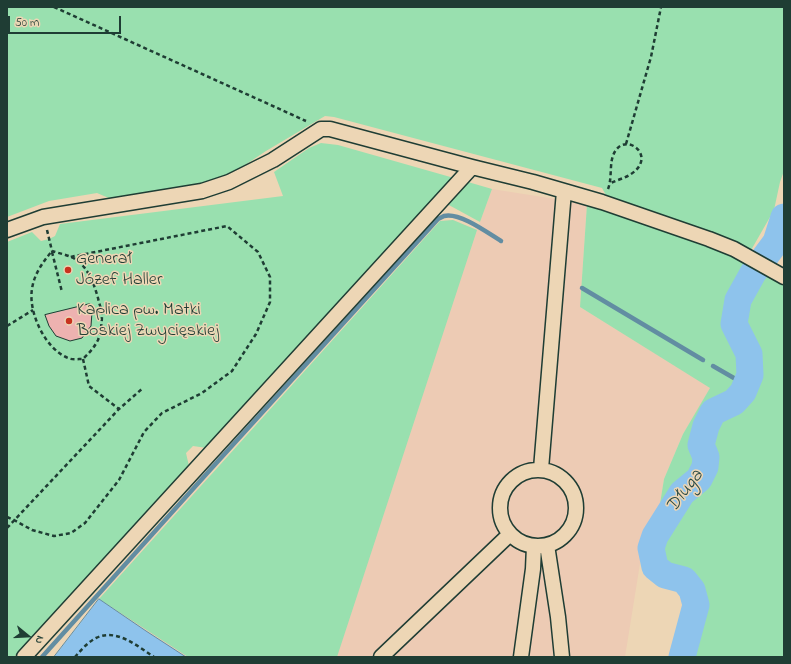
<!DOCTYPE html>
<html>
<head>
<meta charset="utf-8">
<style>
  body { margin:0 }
  #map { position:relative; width:791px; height:664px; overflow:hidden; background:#edd6b5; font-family:"Indie Flower",sans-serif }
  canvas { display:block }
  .frame { position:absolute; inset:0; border:8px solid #1f3d34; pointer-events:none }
  .north { position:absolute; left:8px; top:616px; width:40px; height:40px; -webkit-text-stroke:3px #edd6b5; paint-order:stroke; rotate:108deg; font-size:11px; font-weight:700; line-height:16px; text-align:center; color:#1f3d34 }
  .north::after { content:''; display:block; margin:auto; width:14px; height:18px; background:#1f3d34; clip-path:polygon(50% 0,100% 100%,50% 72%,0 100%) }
  .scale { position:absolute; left:8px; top:16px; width:113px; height:18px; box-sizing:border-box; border:2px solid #1f3d34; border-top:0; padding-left:5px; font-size:12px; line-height:14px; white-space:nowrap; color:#1f3d34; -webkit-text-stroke:3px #edd6b5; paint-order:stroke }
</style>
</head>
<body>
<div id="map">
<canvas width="791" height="664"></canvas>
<div class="frame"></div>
<div class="north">N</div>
<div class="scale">50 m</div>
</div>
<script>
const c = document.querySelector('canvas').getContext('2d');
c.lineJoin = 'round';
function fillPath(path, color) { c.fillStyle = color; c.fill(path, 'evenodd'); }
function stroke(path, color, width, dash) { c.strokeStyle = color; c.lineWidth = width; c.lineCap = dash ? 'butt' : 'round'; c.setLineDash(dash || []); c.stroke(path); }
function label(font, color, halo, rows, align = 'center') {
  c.font = font + ' "Indie Flower",sans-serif'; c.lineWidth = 3; c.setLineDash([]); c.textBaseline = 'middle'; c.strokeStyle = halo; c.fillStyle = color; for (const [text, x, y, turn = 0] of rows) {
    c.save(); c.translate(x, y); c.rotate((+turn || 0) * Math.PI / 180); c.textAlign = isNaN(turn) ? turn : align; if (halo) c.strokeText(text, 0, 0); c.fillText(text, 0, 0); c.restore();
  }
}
fillPath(new Path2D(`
  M492,189L587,204L580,307L711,388L683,434L664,479L658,516L643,545L625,657H186L146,631L99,599L210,475L216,500L440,221L453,220L477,230Z`), '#edcbb4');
fillPath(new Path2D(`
  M7,7H784V171L780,182L774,210L750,252L607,197L602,188L334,117L325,116L266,151L230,175L199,186L111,199L97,193L49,201L7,217Z
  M321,143L338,145L454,178L207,448L193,446L186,453L189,466L14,657H7V242L32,232L41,241L49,239L55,236L60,224L283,196L274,172L309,148Z
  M468,182L492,189L480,222L447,204Z
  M587,204L636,218L747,260L740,281L730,309L727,322L734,346L742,366V380L735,392L726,399L714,404L700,424L694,450L697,462L695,471L673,494L658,516L664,479L683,434L710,388L580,307Z
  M453,220L477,230L337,657H188L99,599L440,221Z
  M765,273L784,283V657H692L702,628L705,604L701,589L690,575L668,568L661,559V548L671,526L687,503L709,476L714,463L712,434L716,423L722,415L740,408L752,393L756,384L758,366L755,347L742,317L746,300L755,283Z`), '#99e0af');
const water = new Path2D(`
  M99,599L146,631L186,657H54Z`);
fillPath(water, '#8ec3ec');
stroke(water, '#628da2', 1);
stroke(new Path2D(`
  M582,288L703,360
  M713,366L746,385
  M42,657L210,470L438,219C440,218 442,217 444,216C460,212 488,233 501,241`), '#628da2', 4.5);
stroke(new Path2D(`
  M682,657L696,605L692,590L684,580L665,575L655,567L651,548L655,536L682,493L699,479L705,467L706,457L701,445L706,426L713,412L734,402L743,392L750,375L749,354L734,324L738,300L753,273L776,242L784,217`), '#8ec3ec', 27);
const building = new Path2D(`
  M90,304L92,312L91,326L82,338L70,341L56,336L49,326L45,315Z`);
fillPath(building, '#edb2b0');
stroke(building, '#1f3d34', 1);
const street = new Path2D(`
  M7,230L43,217L202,191L229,182L273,160L321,129H330L472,167L533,182L602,202L709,239L734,249L784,277
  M541,469L564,191
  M500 508a38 38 0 1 1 76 0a38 38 0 1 1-76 0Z
  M547,545L558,617L562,657
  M24,657L472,167
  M381,657L510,534
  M521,657L533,569L534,546`);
stroke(street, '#1f3d34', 17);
stroke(new Path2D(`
  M54,7L306,121
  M626,144L651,57L661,7
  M608,189C613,176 608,161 616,150C628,133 657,157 631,174C625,178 617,180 611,183
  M47,230L52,251C61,254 70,255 78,261C89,270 94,284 98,298C99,303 101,308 102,313C102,322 101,332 98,340C94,348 89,353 83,359C78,359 72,360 68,358C45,349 28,312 32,289C34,274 43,262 52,251
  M52,252L62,292
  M7,326L33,310
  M83,359L89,386L119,409
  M7,517L14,520L32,530L54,536L71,533L85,523L119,480L144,432L162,413L202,393L232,371L256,334L270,302V277L258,252L227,226L70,257
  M7,528L119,409L143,388
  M75,657C81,650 88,642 96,638C117,628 137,646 154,657`), '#1f3d34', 2.5, [4, 3]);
stroke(street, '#edd6b5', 14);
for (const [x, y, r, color] of [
  [68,270,4,"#c8321e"],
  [69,321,4,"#c8321e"]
]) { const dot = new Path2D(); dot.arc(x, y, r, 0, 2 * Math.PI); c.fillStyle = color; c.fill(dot); stroke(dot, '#edd6b5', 1.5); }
label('18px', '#1f3d34', '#edd6b5', [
  ["Generał",76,260],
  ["Józef Haller",76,281],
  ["Kaplica pw. Matki",77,311],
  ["Boskiej Zwycięskiej",77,332]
], 'left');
label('italic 19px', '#2a4a46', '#edd6b5', [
  ["Długa",686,492,-53]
]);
</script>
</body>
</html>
